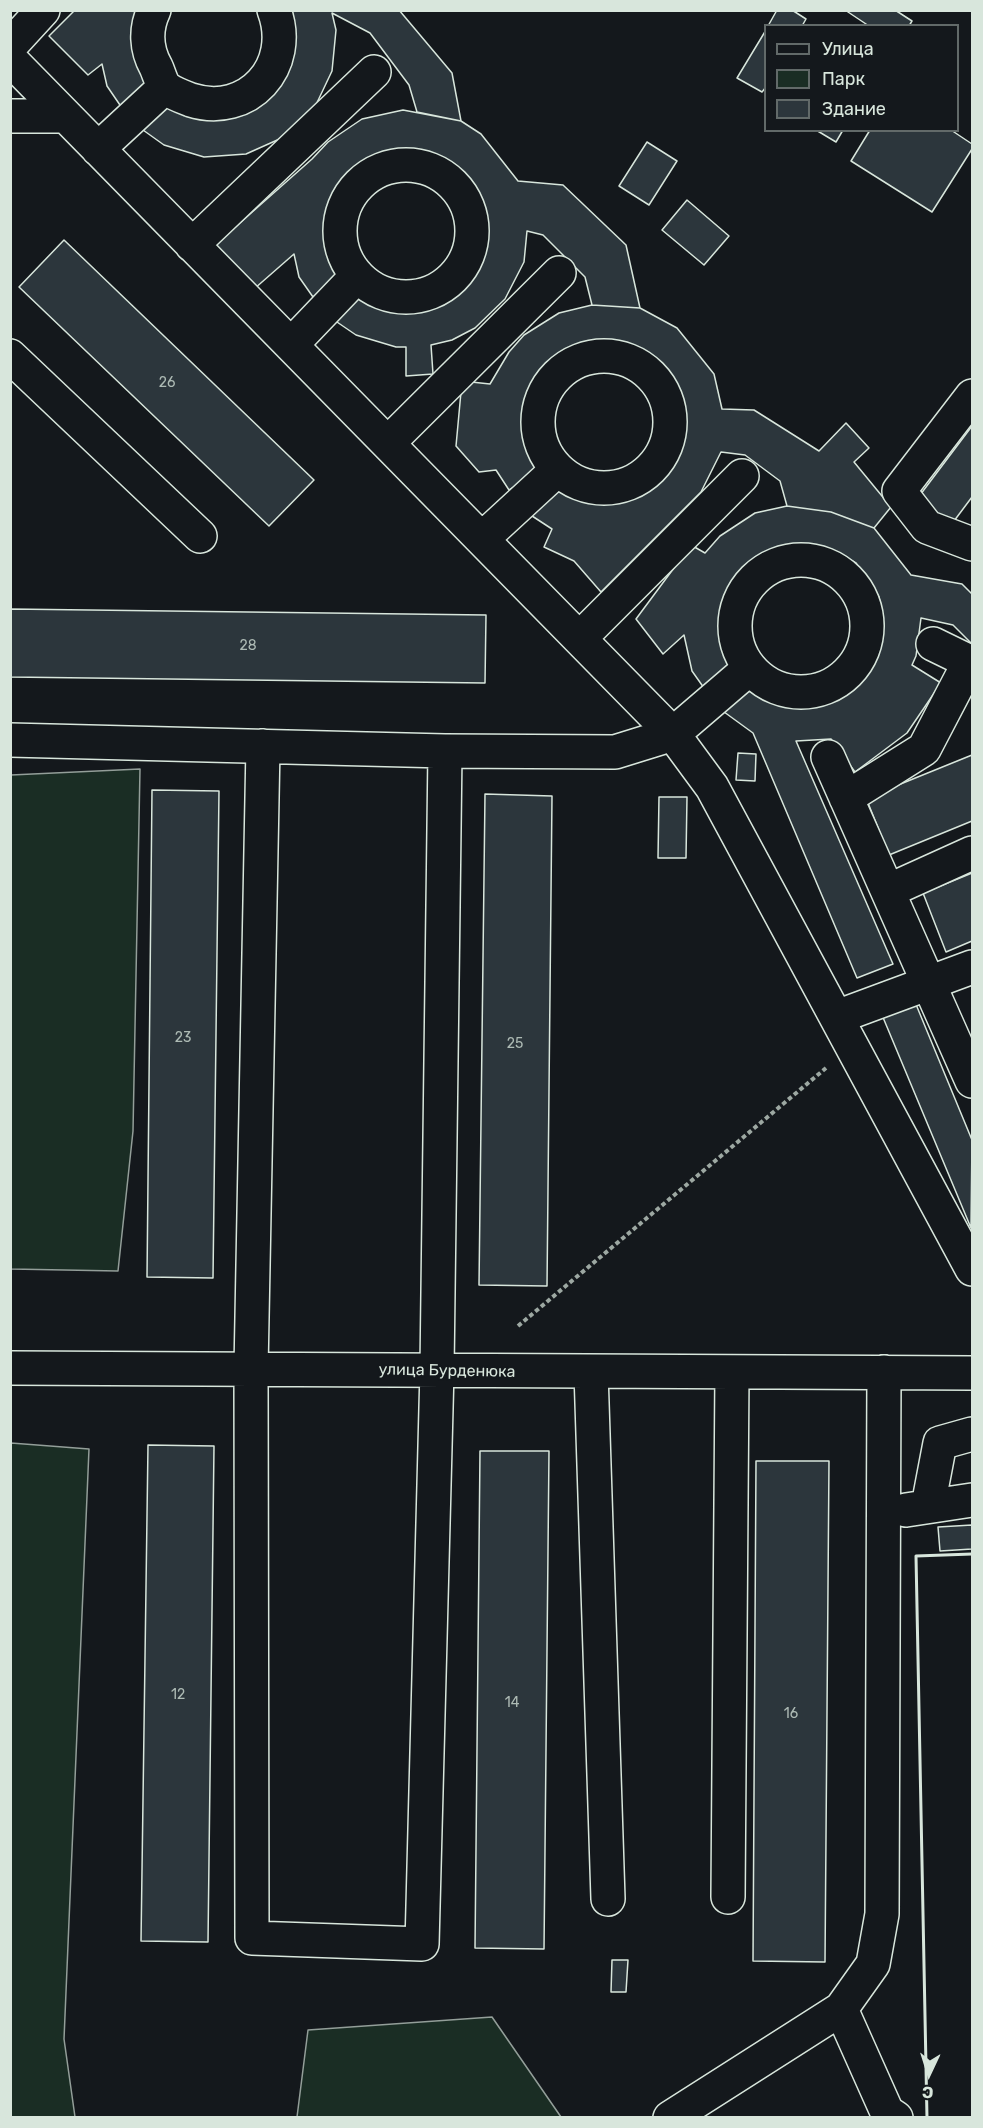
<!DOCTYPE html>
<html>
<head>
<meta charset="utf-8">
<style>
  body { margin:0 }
  #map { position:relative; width:983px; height:2128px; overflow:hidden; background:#14181c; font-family:Rubik,sans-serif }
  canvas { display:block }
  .frame { position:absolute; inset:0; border:12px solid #d8e6dc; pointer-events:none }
  .legend { position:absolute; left:764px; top:24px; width:195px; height:108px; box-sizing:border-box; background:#14181c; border:2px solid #626a69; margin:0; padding:8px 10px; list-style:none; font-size:18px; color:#d8e6dc }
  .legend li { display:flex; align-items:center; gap:12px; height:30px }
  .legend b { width:30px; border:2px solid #626a69 }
  .north { position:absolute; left:899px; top:2044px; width:60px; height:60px; -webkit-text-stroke:4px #14181c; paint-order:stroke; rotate:184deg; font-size:16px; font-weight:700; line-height:24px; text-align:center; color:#d8e6dc }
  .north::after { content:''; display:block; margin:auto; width:21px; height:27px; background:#d8e6dc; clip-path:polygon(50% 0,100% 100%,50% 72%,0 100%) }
</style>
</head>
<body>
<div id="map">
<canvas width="983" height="2128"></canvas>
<div class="frame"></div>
<ul class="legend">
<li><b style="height:8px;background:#14181c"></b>Улица</li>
<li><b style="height:16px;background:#1a2d24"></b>Парк</li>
<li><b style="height:16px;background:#2c363c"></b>Здание</li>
</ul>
<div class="north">С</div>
</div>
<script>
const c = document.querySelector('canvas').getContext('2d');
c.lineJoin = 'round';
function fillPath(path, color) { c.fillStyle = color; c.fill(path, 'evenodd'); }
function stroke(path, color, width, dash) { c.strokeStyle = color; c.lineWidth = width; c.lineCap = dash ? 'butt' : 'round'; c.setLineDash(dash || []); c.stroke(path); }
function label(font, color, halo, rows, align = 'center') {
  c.font = font + ' Rubik,sans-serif'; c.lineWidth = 4.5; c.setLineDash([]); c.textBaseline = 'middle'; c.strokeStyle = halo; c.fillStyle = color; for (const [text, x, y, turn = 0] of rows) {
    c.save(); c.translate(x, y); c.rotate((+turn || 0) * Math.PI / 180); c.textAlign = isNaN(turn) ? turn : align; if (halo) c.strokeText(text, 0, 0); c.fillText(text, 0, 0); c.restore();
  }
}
const green = new Path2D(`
  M140,769L133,1131L118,1271L11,1269V775Z
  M11,1443L89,1449L64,2039L75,2117H11Z
  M492,2017L561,2117H297L308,2030Z`);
fillPath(green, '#1a2d24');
stroke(green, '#939e99', 1.5);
const building = new Path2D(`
  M75,10H137L149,88L122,108L107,86L102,64L88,75L49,36Z
  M289,10H399L452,73L461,121L417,112L409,85L370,33L332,13L336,30L332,71L314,109L284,137L246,154L204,157L164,145L143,130L166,102L227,117Z
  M777,10H792L806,19L802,26H768Z
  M845,10H895L912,21L909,26H869Z
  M766,30V87L762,92L737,78Z
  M403,110L461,121L481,134L518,181L563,185L626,245L640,308L592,305L585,277L543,235L527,231L524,262L505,299L475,328L452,340L431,345L433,374L406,376V347H396L356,335L334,320L357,293L365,300L391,310H422L448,301L469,283L483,259L488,231L483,204L460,170L436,156L408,151L381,156L347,178L333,202L327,229L331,257L342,279L313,297L299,277L294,254L254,289L215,245L312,159L328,142L362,119Z
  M816,130H843L836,142Z
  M870,130H951L972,144V149L932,212L851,161Z
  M647,142L677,161L649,205L619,186Z
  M687,200L729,236L704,265L662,230Z
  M64,240L314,480L269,526L19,287Z
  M592,305L640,308L677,328L714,374L722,409L754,410L819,451L846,423L869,448L854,462L891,507L874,528L831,512L787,506L780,481L745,455L721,452L701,492L601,592L574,561L544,547L552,529L529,514L557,485L562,490L589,501H619L645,491L667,473L681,449L686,422L681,394L657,361L633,346L605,341L578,346L544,368L529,392L524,419L528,448L541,472L509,490L496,470L479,472L456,446L462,381L490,384L509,352L524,335L559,313Z
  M972,426V497L951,525L917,499Z
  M787,506L831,512L874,528L911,575L962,584L972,594V644L953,625L921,618L916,656L912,665L941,683L907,733L855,772L831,739L796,741L893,964L857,978L753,733L720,709L748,684L760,694L786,704L817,705L844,695L865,677L879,652L884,625L879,597L856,563L831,549L804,544L776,548L742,571L727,595L721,623L726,651L736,669L704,688L692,671L684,635L663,654L636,619L691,545L705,553L720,536L755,513Z
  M10,609L486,615L485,683L10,677Z
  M738,753L756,754L755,781L736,780Z
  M972,755V821L889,855L866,798Z
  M152,790L219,791L213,1278L147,1277Z
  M485,794L552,796L547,1286L479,1285Z
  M659,797H687L686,858H658Z
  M972,873V941L946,952L923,893Z
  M915,1002L972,1140L971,1228L882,1015Z
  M148,1445L214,1446L208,1942L141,1941Z
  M480,1451H549L544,1949L475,1948Z
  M756,1461H829L825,1962L753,1961Z
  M972,1525V1549L940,1551L938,1527Z
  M612,1960H628L626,1992H611Z`);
fillPath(building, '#2c363c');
stroke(building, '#d8e6dc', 1.5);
const minor = new Path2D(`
  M154,10C145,29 146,49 156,67C159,73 161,83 166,88C172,93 183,97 191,100C248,118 295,66 274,10
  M10,46L43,10
  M10,59L673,734L712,787L972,1269
  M10,116H65
  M98,149L165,87
  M340 231a66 66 0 1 1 132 0a66 66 0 1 1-132 0Z
  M192,245L374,72
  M291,345L357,276
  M538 422a66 66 0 1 1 132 0a66 66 0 1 1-132 0Z
  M10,356L200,536
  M972,396L899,491L927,527L972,544
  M388,443L559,273
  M482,539L557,470
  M735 626a66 66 0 1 1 132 0a66 66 0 1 1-132 0Z
  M580,638L742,476
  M933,644L972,663
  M10,740L445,751L615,752L673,734L750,668
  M263,746L251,1369L252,1938L422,1944L437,1370L445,751
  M828,757L972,1081
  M846,798L924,749L970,661
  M888,891L972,853
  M837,1017L972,967
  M10,1368L972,1373
  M591,1372L608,1899
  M928,1506L940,1443L972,1434
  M906,1510L972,1500
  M728,1897L732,1372
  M841,2009L887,2112L896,2118
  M670,2118L841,2009L873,1964L882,1914L884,1372`);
stroke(minor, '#d8e6dc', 36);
stroke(new Path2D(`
  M518,1326L826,1068`), '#9da8a2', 4, [4.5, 3]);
stroke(minor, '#14181c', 33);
stroke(new Path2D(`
  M927,2118L916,1556L972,1554`), '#d8e6dc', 3);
label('14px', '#adbab4', null, [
  ["26",167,383],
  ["28",248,646],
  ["23",183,1038],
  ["25",515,1044],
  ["12",178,1695],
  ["14",512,1703],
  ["16",791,1714]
]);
label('16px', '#d8e6dc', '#14181c', [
  ["улица Бурденюка",447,1371,1]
]);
</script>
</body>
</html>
